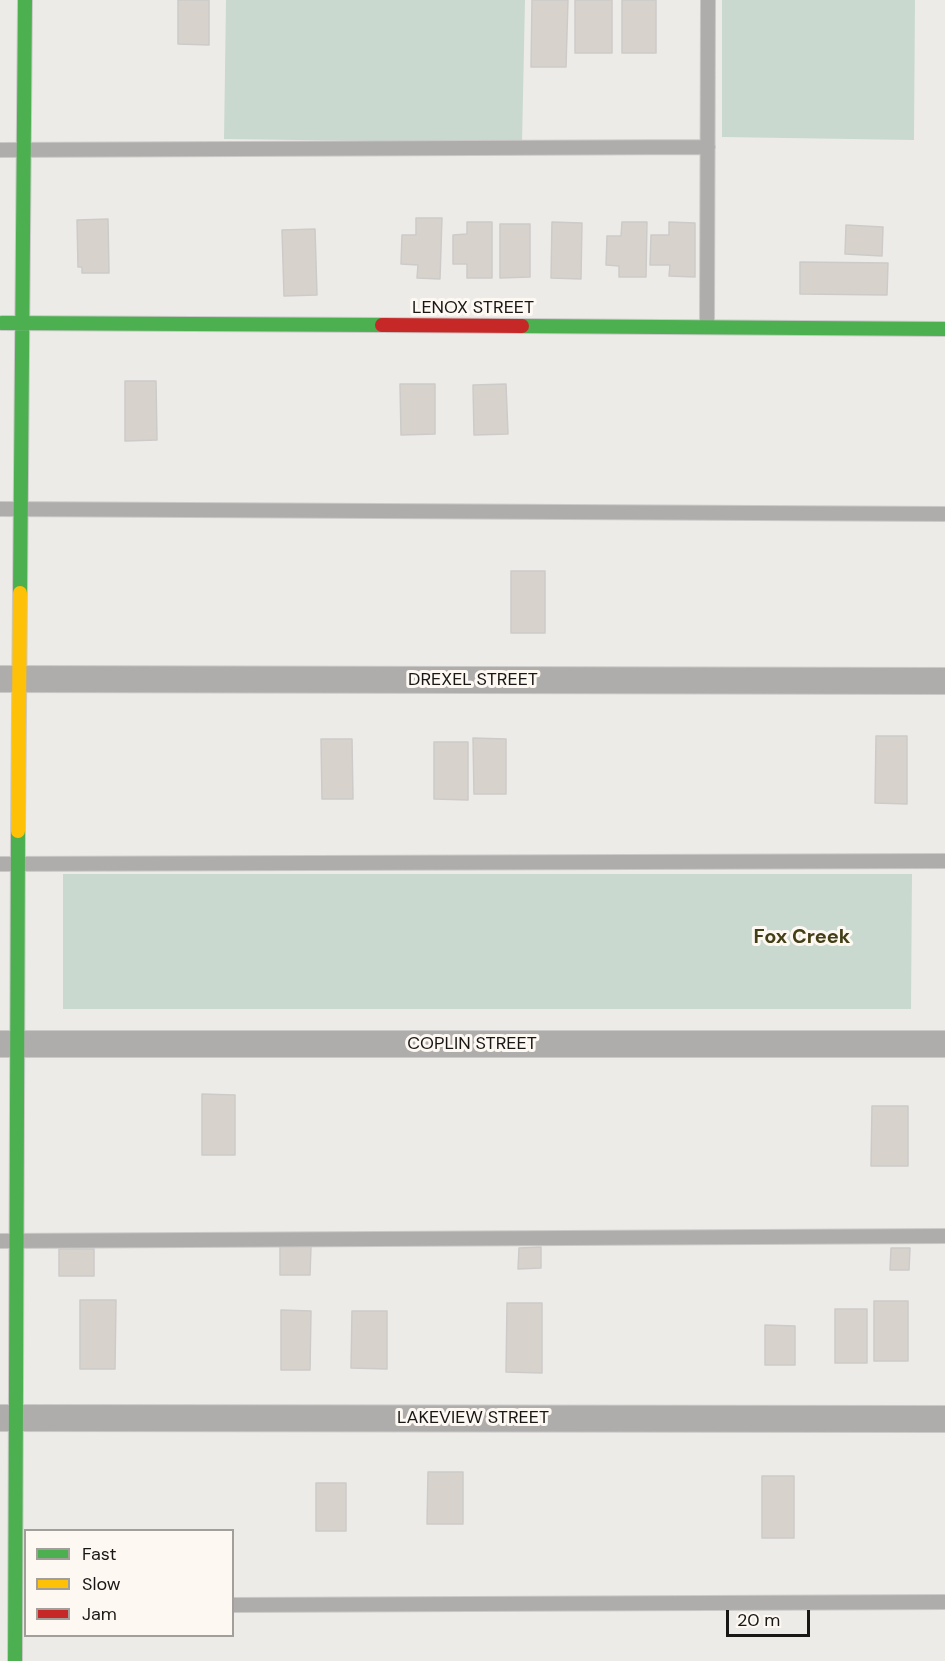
<!DOCTYPE html>
<html>
<head>
<meta charset="utf-8">
<style>
  body { margin:0 }
  #map { position:relative; width:945px; height:1661px; overflow:hidden; background:#edebe8; font-family:"DM Sans",sans-serif }
  canvas { display:block }
  .legend { position:absolute; left:24px; top:1529px; width:210px; height:108px; box-sizing:border-box; background:#fef8f3; border:2px solid #a29e9a; margin:0; padding:8px 10px; list-style:none; font-size:18px; color:#191715 }
  .legend li { display:flex; align-items:center; gap:12px; height:30px }
  .legend b { width:30px; border:2px solid #a29e9a }
  .scale { position:absolute; left:726px; top:1610px; width:84px; height:27px; box-sizing:border-box; border:3px solid #191715; border-top:0; padding-left:8px; font-size:18px; line-height:21px; white-space:nowrap; color:#191715; -webkit-text-stroke:4px #fef8f3; paint-order:stroke }
</style>
</head>
<body>
<div id="map">
<canvas width="945" height="1661"></canvas>
<ul class="legend">
<li><b style="height:8px;background:#4caf50"></b>Fast</li>
<li><b style="height:8px;background:#ffc107"></b>Slow</li>
<li><b style="height:8px;background:#c62828"></b>Jam</li>
</ul>
<div class="scale">20 m</div>
</div>
<script>
const c = document.querySelector('canvas').getContext('2d');
c.lineJoin = 'round';
function fillPath(path, color) { c.fillStyle = color; c.fill(path, 'evenodd'); }
function stroke(path, color, width, dash) { c.strokeStyle = color; c.lineWidth = width; c.lineCap = dash ? 'butt' : 'round'; c.setLineDash(dash || []); c.stroke(path); }
function label(font, color, halo, rows, align = 'center') {
  c.font = font + ' "DM Sans",sans-serif'; c.lineWidth = 6; c.setLineDash([]); c.textBaseline = 'middle'; c.strokeStyle = halo; c.fillStyle = color; for (const [text, x, y, turn = 0] of rows) {
    c.save(); c.translate(x, y); c.rotate((+turn || 0) * Math.PI / 180); c.textAlign = isNaN(turn) ? turn : align; if (halo) c.strokeText(text, 0, 0); c.fillText(text, 0, 0); c.restore();
  }
}
fillPath(new Path2D(`
  M226,0H525L522,143L224,139Z
  M722,0H915L914,140L722,137Z
  M63,874H912L911,1009H63Z`), '#c9d9cf');
const building = new Path2D(`
  M178,0H209V45L178,44Z
  M532,0H568L566,67H531Z
  M575,0H612V53H575Z
  M622,0H656V53H622Z
  M416,218H442L440,279L417,278L418,265L401,264L402,235H416Z
  M108,219L109,273H82V267H78L77,220Z
  M467,222H492V278H467V264H453V235L467,234Z
  M552,222L582,223L581,279L551,278Z
  M622,222H647L646,277H619V266L606,265L607,236H621Z
  M669,222L695,223V277L669,276L670,265H650L651,235H669Z
  M500,224H530V277L500,278Z
  M846,225L883,227L882,256L845,254Z
  M315,229L317,295L284,296L282,230Z
  M800,262L888,263L887,295L800,294Z
  M125,381H156L157,440L125,441Z
  M400,384H435V434L401,435Z
  M506,384L508,434L474,435L473,385Z
  M511,571H545V633H511Z
  M876,736H907V804L875,803Z
  M473,738L506,739V794H474Z
  M321,739H352L353,799H322Z
  M434,742H468V800L434,799Z
  M202,1094L235,1095V1155H202Z
  M872,1106H908V1166H871Z
  M280,1246H311L310,1275H280Z
  M541,1247V1268L518,1269L519,1248Z
  M891,1248H910L909,1270H890Z
  M59,1249H94V1276H59Z
  M80,1300H116L115,1369H80Z
  M874,1301H908V1361H874Z
  M507,1303H542V1373L506,1372Z
  M835,1309H867V1363H835Z
  M281,1310L311,1311L310,1370H281Z
  M352,1311H387V1369L351,1368Z
  M765,1325L795,1326V1365H765Z
  M428,1472H463V1524H427Z
  M762,1476H794V1538H762Z
  M316,1483H346V1531H316Z`);
fillPath(building, '#d7d2cc');
stroke(building, '#cdcbc9', 1.5);
const lane = new Path2D(`
  M0,150L708,147
  M707,327L708,0
  M0,509L945,514
  M0,864L945,861
  M0,1241L945,1236
  M232,1605L945,1602`);
const street = new Path2D(`
  M0,679L945,681
  M0,1044H945
  M0,1418L945,1419`);
const fast = new Path2D(`
  M2,323L382,325
  M522,326L945,329
  M20,593L25,0
  M15,1661L18,831`);
const slow = new Path2D(`
  M18,831L20,593`);
const jam = new Path2D(`
  M382,325L522,326`);
stroke(lane, '#cac9c7', 16);
stroke(street, '#cac9c7', 28);
stroke(fast, '#cac9c7', 16);
stroke(slow, '#cac9c7', 16);
stroke(jam, '#cac9c7', 16);
stroke(lane, '#aeadac', 14);
stroke(street, '#aeadac', 26);
stroke(fast, '#4caf50', 14);
stroke(slow, '#ffc107', 14);
stroke(jam, '#c62828', 14);
label('18px', '#191715', '#fef8f3', [
  ["LENOX STREET",473,308],
  ["DREXEL STREET",473,680],
  ["COPLIN STREET",472,1044],
  ["LAKEVIEW STREET",473,1418]
]);
label('bold 20px', '#423e15', '#fef8f3', [
  ["Fox Creek",802,938]
]);
</script>
</body>
</html>
